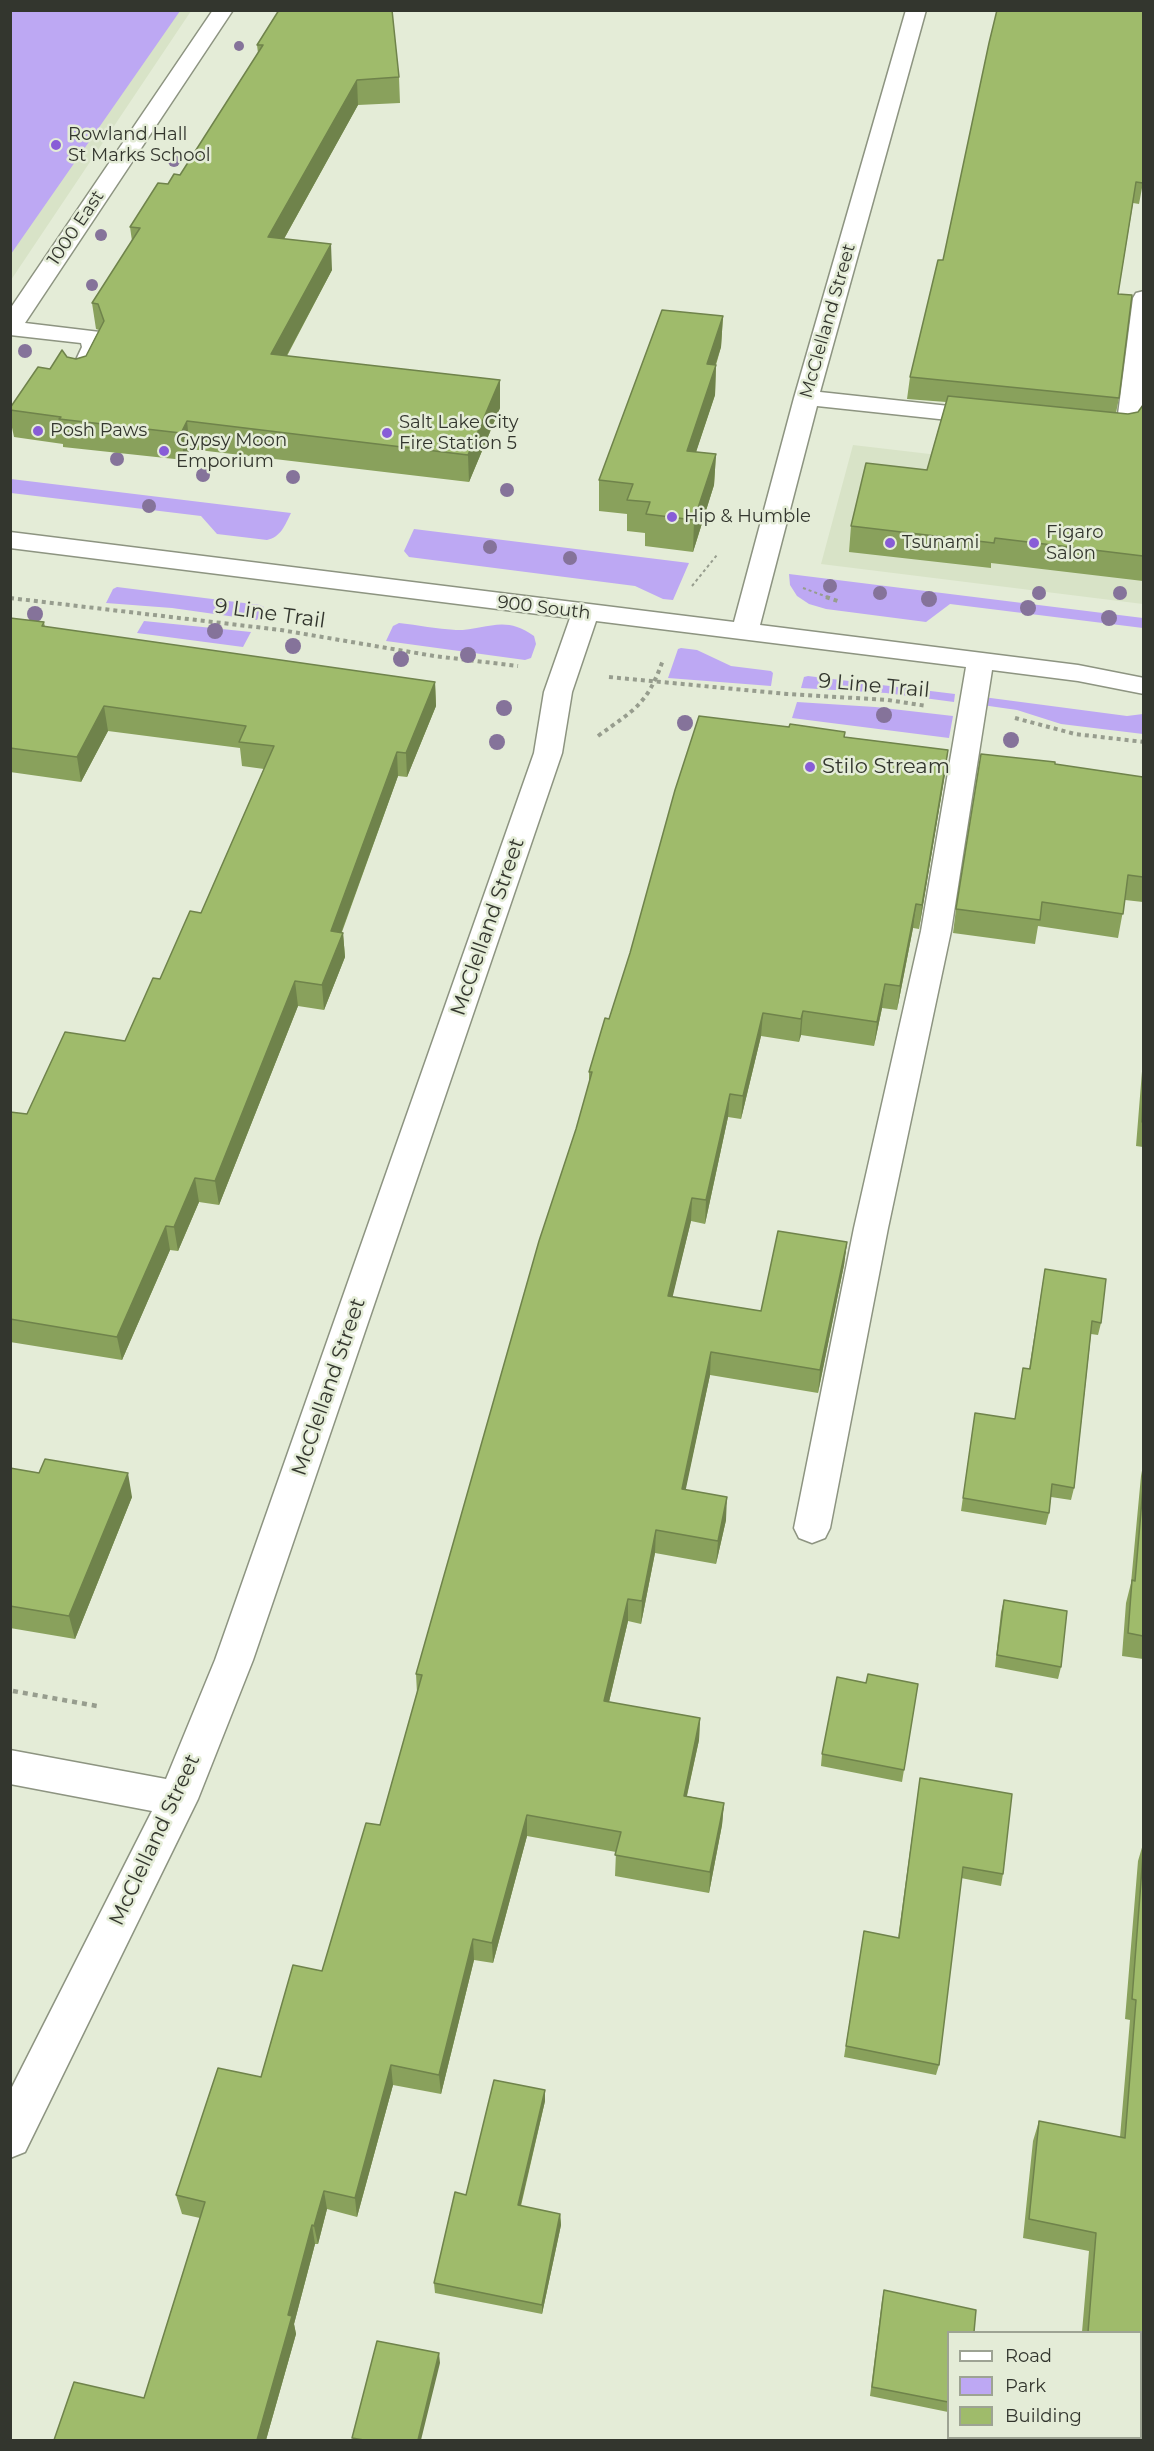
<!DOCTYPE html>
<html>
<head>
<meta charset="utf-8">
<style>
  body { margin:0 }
  #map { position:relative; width:1154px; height:2451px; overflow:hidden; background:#e4ecd7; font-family:Montserrat,sans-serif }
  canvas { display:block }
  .frame { position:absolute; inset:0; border:12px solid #33362e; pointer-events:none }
  .legend { position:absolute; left:947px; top:2331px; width:195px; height:108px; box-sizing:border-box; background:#e4ecd7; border:2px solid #9da393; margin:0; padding:8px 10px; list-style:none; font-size:18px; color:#33362e }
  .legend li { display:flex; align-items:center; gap:12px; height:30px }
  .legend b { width:30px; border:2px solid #9da393 }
</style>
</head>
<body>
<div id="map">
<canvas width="1154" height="2451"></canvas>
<div class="frame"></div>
<ul class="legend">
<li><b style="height:8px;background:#fff"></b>Road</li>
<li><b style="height:16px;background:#bda8f3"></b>Park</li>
<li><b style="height:16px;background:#9fbb6b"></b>Building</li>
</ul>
</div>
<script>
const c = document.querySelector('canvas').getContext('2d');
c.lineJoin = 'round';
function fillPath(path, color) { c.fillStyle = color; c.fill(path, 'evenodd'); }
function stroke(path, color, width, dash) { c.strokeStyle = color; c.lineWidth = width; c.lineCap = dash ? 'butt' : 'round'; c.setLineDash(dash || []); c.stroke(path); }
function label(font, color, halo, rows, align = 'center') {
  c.font = font + ' Montserrat,sans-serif'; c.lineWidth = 5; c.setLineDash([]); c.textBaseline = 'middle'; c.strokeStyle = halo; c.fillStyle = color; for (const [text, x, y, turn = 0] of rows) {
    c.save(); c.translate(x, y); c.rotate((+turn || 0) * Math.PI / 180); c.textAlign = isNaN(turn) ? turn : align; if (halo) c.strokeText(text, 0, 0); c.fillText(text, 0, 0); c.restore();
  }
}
fillPath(new Path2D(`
  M11,11H191L11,280Z
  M853,445L1143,479V604L821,564Z`), '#d8e3c7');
fillPath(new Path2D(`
  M10,11H180L11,254H10Z
  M11,479L291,513C285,525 281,537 267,540L217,534L201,516L11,493Z
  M414,529L689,563L673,600L663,599L635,586L409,557L404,551Z
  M789,574L1143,618V628L950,604L926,622L826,609L809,604L797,596L790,585Z
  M117,587L260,605L264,607L257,620L172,608L106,603L113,589Z
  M144,621L251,632L243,647L137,633Z
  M399,623C418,625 437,629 456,630C487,630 504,614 534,636L536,644L531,658L525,660L386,641L393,626Z
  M681,648L697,650L731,666L771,671L773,673L771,686L668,678L678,649Z
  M808,676L955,694L954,702L886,693L801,688L804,677Z
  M983,697L1127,716L1143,714V734L1061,724L1017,710L982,705Z
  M797,702L875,707L953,716L949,738L792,718Z`), '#bda8f3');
const minor = new Path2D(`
  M213,10H233L25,323L100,332L106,347L88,382L80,384L72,382L68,377L82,347L81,343L10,335V309Z
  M906,10H926L820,392L986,410L995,412L998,417L995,422L986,424L817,406L760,625L1078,665L1144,678V694L1078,681L992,670L951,931L888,1228L830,1528L825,1538L812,1543L799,1538L794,1528L854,1228L921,931L966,667L596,621L572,692L562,753L253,1660L198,1799L25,2152L10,2158V2091L152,1811L10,1784V1750L166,1779L215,1660L534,753L544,692L570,618L10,548V532L734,622L794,398Z
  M1144,291C1144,315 1149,422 1134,434C1124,441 1100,436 1088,433L1085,428L1088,423L1097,421L1117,422L1133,298L1136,293Z`);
stroke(minor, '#8d9481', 3);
stroke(new Path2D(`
  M692,586L717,555
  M803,588L830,598`), '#979d8e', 2, [3, 3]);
stroke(new Path2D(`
  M826,597L838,601
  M10,598L281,630L434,656L518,666
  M609,677L787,694L888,700L927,706
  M1015,718L1075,734L1144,742
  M598,736C635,709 647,705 663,660`), '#979d8e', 4, [4, 4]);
stroke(new Path2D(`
  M13,1691L97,1706`), '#979d8e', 4.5, [5, 5]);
fillPath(minor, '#fff');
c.fillStyle = '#85739a';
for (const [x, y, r] of [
  [239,46,5],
  [174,161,6],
  [101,235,6],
  [92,285,6],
  [25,351,7],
  [117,459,7],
  [203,475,7],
  [293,477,7],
  [507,490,7],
  [149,506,7],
  [490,547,7],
  [570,558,7],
  [830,586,7],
  [880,593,7],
  [1039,593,7],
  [1120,593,7],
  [929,599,8],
  [1028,608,8],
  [35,614,8],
  [1109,618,8],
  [215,631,8],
  [293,646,8],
  [468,655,8],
  [401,659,8],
  [504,708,8],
  [884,715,8],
  [685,723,8],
  [1011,740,8],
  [497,742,8]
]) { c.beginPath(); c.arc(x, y, r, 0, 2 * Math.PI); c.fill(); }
fillPath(new Path2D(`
  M279,10L399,77L400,103L358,105L284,239L332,270L287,356L500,380V408L469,482L190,449L184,460L63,447V444L14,437L10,418V408L50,369L67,357L76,359L86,356L99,330L96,329L92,303L132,241L130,227L168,184L180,175L258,53L257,45Z
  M1143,10V188H1142L1139,204L1133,203L1118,294L1119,398L1116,413L1128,414L1138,412L1143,405V581L991,563V568L849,552L851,526L927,470L946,402L907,399L910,377L943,260Z
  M723,316L721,347L716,365L715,395L696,452L716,454L714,485L693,552L645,546V533L627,531V514L599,511V480Z
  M10,618L44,622L45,627L435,682L436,706L407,777L398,776L342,932L343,933L345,957L324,1010L298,1006L219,1205L199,1202L178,1251L170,1250L122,1360L10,1342V1112L27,1114L125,1041L160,979L201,913L264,769L242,766L240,748L108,731L81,782L10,772Z
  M789,727L845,732V737L948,750L945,774L919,929L913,928L897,1010L882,1008L874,1046L801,1035L799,1042L761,1036L741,1119L728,1117L705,1224L691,1221L672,1297L761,1311L847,1242L844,1265L818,1393L710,1375L685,1490L726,1520L716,1564L655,1553L641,1624L628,1621L609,1702L700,1718L699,1740L687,1796L724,1803L722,1825L709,1893L615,1876L616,1852L527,1836L493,1963L474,1960L441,2094L393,2085L357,2217L327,2209L318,2244H315L294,2324L296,2334L266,2440H54L144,2398L200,2218L182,2214L176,2195L261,2077L322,1971L380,1825L417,1693L416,1674L576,1129L589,1084V1072L609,1019Z
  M1143,777V902L1125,900L1118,938L1038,926L1035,944L953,933L956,909Z
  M1143,1059V1147L1136,1146Z
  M1045,1269L1101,1323L1098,1335L1091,1334L1074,1488L1071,1500L1051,1497L1049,1513L1046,1525L961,1511L975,1413L1015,1419L1023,1368L1029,1369Z
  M1143,1465V1659L1122,1656L1126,1603L1131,1583L1141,1476Z
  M10,1468L132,1497L75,1639L10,1628Z
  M1004,1600L1061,1667L1058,1679L995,1667L1001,1612Z
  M866,1683L918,1684L902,1782L821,1766L822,1754Z
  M920,1778L1003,1874L1001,1886L961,1878L939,2065L936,2075L844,2057L864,1931L898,1938Z
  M1143,1844V2414H1140V2332H1082L1089,2251L1023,2238L1033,2141L1039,2121L1120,2137L1130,2020L1125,2019L1138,1861Z
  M545,2090V2101L521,2206L560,2214L561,2225L542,2314L435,2293L434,2283L466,2195Z
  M884,2290L948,2332V2412L870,2396L882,2300Z`), '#89a15c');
fillPath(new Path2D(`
  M357,80L358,105L270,264L268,237Z
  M331,244L332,270L273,381L271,354Z
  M723,316L721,347L706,394L707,364Z
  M716,365L715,395L686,482L687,451Z
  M500,380V408L469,482L468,455Z
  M187,421L190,449L184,460L181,433Z
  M716,454L714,485L693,552L694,520Z
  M435,682L436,706L407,777L406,753Z
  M104,706L108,731L81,782L77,757Z
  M948,750L945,774L919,929L922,905Z
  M397,752L398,776L333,955L331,931Z
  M916,904L913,928L897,1010L900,986Z
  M343,933L345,957L324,1010L322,985Z
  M295,981L298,1006L219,1205L215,1181Z
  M885,984L882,1008L874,1046L877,1022Z
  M803,1011L801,1035L799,1042L801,1019Z
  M763,1013L761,1036L741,1119L743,1096Z
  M730,1094L728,1117L705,1224L706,1200Z
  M195,1178L199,1202L178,1251L174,1227Z
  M692,1198L691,1221L667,1320L668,1296Z
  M166,1226L170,1250L122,1360L117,1337Z
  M847,1242L844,1265L818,1393L820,1370Z
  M711,1352L710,1375L681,1512L682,1489Z
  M128,1473L132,1497L75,1639L69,1616Z
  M727,1497L726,1520L716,1564L718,1541Z
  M656,1530L655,1553L641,1624L642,1601Z
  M628,1599V1621L604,1723V1701Z
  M700,1718L699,1740L682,1817L684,1796Z
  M724,1803L722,1825L709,1893L710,1872Z
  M527,1815V1836L493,1963L492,1943Z
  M473,1939L474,1960L441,2094L439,2075Z
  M391,2065L393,2085L357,2217L355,2198Z
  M545,2090V2101L518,2216V2205Z
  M324,2191L327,2209L318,2244L314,2226Z
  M560,2214L561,2225L542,2314V2305Z
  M312,2225L315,2244L294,2324L296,2334L266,2440H257L288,2315Z
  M439,2353L440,2363L421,2440H418Z`), '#6f834b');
const building = new Path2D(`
  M279,10H392L399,77L357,80L268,237L331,244L271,354L500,380L468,455L187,421L181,433L59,419L61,417L10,410V408L38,367L50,369L62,350L67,357L76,359L86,356L104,321L98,304L92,303L140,228L130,227L158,183L168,184L174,174L180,175L263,45H257Z
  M997,10H1143V183L1136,182L1118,294L1132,295L1119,398L910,377L938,260H943L989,43Z
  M662,310L723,316L707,364L716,365L687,451L716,454L694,520L646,514L650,502L627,500L633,484L599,480Z
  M948,396L1128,414L1138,412L1143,405V556L995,538L994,543L851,526L866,463L927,470Z
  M10,618L44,622L42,626L435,682L406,753L397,752L331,931L343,933L322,985L295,981L215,1181L195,1178L174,1227L166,1226L117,1337L10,1319V1112L27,1114L65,1032L125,1041L153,978L160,979L190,911L201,913L274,746L239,742L246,726L104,706L77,757L10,748Z
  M699,716L789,727L790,724L845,732L844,737L948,750L922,905L916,904L900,986L885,984L877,1022L803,1011L801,1019L763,1013L743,1096L730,1094L706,1200L692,1198L668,1296L761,1311L778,1231L847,1242L820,1370L711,1352L682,1489L727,1497L718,1541L656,1530L642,1601L628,1599L604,1701L700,1718L684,1796L724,1803L710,1872L615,1855L621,1832L527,1815L492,1943L473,1939L439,2075L391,2065L355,2198L324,2191L314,2226L312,2225L288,2315L292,2316L257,2440H54L74,2382L144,2398L205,2202L176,2195L218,2068L261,2077L293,1965L322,1971L366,1823L380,1825L422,1675L416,1674L539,1241L576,1129L592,1072H589L605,1018L609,1019L630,953L675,790Z
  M981,754L1055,762V764L1143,777V877L1128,875L1123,914L1042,902L1040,920L956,909Z
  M1143,1098V1122H1142Z
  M1045,1269L1106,1279L1101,1323L1092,1321L1074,1488L1052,1484L1049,1513L963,1498L975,1413L1015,1419L1023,1368L1030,1369Z
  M45,1459L128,1473L69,1616L10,1606V1468L39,1473Z
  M1143,1488V1636L1128,1633L1132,1580L1135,1581Z
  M1004,1600L1067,1611L1061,1667L997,1655Z
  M868,1674L918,1684L904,1770L822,1754L837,1677L866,1683Z
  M920,1778L1012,1794L1003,1874L963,1867L939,2065L846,2046L864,1931L899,1938Z
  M1143,1855V2395H1140V2332H1088L1096,2233L1029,2219L1039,2121L1125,2138L1136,2000L1132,1999Z
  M494,2080L545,2090L518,2205L560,2214L542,2305L434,2283L455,2192L466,2195Z
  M884,2290L976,2310L974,2332H948V2402L872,2387Z
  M377,2341L439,2353L418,2440H364L352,2438Z`);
fillPath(building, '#9fbb6b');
stroke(building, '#6f834b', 1.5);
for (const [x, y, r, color] of [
  [56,145,6,"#885dd7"],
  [38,431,6,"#885dd7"],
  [387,433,6,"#885dd7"],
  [164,451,6,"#885dd7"],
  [672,517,6,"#885dd7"],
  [890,543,6,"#885dd7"],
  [1034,543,6,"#885dd7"],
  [810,767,6,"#885dd7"]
]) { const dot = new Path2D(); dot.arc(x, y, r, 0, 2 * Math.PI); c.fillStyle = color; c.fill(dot); stroke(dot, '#e4ecd7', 2); }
label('18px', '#33362e', '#e4ecd7', [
  ["Rowland Hall",68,135],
  ["St Marks School",68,156],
  ["Salt Lake City",399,423],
  ["Fire Station 5",399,444],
  ["Posh Paws",50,431],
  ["Gypsy Moon",176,441],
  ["Emporium",176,462],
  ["Hip & Humble",684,517],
  ["Figaro",1046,533],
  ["Salon",1046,554],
  ["Tsunami",902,543]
], 'left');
label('18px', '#33362e', '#e4ecd7', [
  ["1000 East",76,228,-56],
  ["McClelland Street",828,321,-74],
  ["900 South",544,608,7]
]);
label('21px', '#33362e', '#e4ecd7', [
  ["9 Line Trail",270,614,8],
  ["9 Line Trail",874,686,5],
  ["McClelland Street",488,927,-71],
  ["McClelland Street",329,1387,-71],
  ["McClelland Street",155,1840,-65]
]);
label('21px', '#33362e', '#e4ecd7', [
  ["Stilo Stream",822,767]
], 'left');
</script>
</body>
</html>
